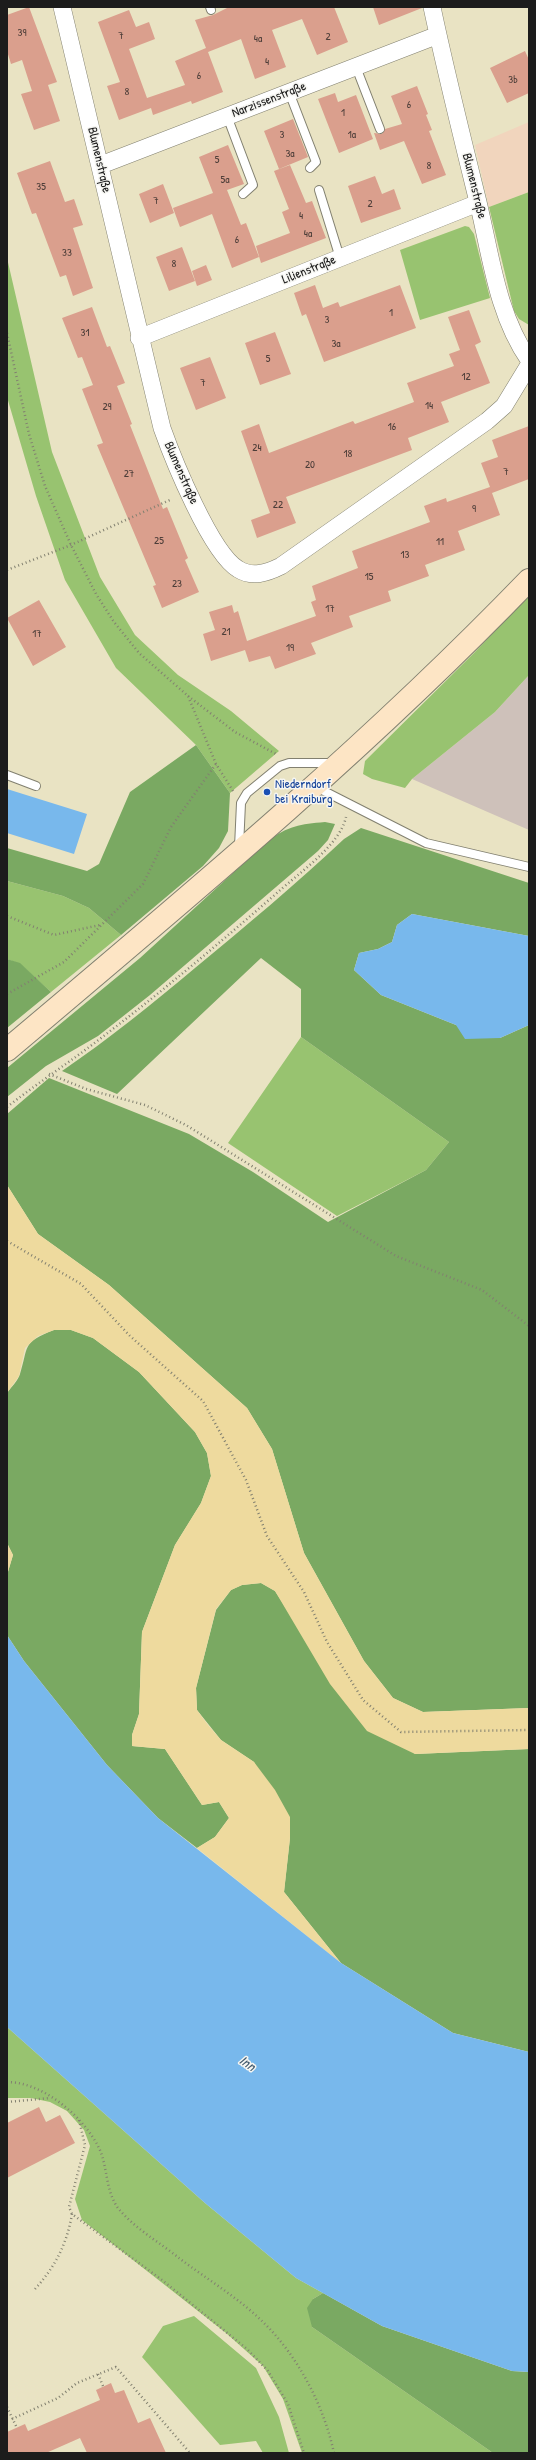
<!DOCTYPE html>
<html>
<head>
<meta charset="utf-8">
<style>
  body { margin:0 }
  #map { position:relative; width:536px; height:2460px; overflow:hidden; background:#e9e3c3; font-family:"Patrick Hand",sans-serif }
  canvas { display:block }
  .frame { position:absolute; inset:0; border:8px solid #1c1c1c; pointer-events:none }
</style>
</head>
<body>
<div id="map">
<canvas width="536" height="2460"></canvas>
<div class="frame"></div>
</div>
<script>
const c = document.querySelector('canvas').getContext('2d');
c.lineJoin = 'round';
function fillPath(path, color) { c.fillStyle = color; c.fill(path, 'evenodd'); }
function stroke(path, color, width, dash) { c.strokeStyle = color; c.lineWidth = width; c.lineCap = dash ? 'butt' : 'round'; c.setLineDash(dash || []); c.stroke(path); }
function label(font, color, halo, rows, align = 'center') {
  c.font = font + ' "Patrick Hand",sans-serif'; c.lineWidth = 3; c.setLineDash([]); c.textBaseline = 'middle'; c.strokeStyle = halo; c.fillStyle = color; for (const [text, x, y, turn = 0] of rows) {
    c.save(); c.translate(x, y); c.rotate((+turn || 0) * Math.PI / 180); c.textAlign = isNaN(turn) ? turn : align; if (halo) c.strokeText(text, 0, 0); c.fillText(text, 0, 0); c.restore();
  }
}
fillPath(new Path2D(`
  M529,122V192L489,207L475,145Z`), '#f1d5bd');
fillPath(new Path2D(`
  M529,675V830L412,779L495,712Z`), '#cec1ba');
fillPath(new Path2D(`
  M529,192V325L519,319L514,311L489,207Z
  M465,226L469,227L474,234L490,298L420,320L400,250Z
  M7,258L52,452L100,577L135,635L178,675L231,711L279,751L230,793L196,745L116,668L65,580L36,496L7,397Z
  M529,595V675L495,712L412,779L405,788L372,779L363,774L365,761L474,653Z
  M7,881L63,896L89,908L121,935L51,992L20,964L7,959Z
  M301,1037L449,1142L426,1170L337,1216L228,1143Z
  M7,2027L205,2203L296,2278L323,2293L313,2299L312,2327L493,2453H302L283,2399L263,2366L226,2333L82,2220L75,2199L90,2146L84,2130L67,2111L50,2102L31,2098H7Z
  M194,2316L256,2368L279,2417L289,2453H263L256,2441L220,2445L142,2357L163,2326Z`), '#98c370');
fillPath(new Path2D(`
  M196,745L230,793L228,831L219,848L203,866L121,935L89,908L63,896L7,881V848L87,871L99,864L130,792Z
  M325,822L335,824L328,840L318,851L150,995L98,1036L46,1066L7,1097V1068L140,958L268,841C288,826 300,824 325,822Z
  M361,828L529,883V936L412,914L397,925L392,942L378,949L359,953L354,970L381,995L456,1025L500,1038L529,1025V1708L423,1712L393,1698L364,1661L304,1553L272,1449L247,1408L109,1285L38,1234L7,1185V1114L49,1078L189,1134L253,1172L328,1222L426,1170L449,1142L301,1037V989L261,958L117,1094L62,1071C109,1039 152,1004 195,968C246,926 296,884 344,839Z
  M7,959L20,963L51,992L7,1028Z
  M54,1330H71L93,1338L139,1372L195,1432L207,1453L211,1476L201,1503L175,1545L142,1632L139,1714L132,1735V1746L165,1749L202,1805L219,1802L229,1818L215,1837L197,1848L158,1818L107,1765L24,1661L7,1635V1575L13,1555L7,1543V1393C11,1387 18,1381 20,1374C29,1346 21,1343 54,1330Z
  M261,1583L275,1591L295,1622L415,1754L529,1749V2052L453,2033L341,1963L284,1892L290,1838L254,1762L221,1740L197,1710L196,1688L216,1610L231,1590L242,1585Z
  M323,2293L382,2326L512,2371L529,2372V2453H493L312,2327L307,2308L313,2299Z`), '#7aa962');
fillPath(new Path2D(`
  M7,1185L38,1234L109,1285L247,1408L272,1449L304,1553L364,1661L393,1698L423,1712L529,1708V1749L415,1754L367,1731L330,1684L275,1591L261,1583L242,1585L231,1590L216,1609L196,1688L197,1710L208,1725L221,1740L254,1762L275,1790L290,1817V1838L284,1892L341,1963L197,1848L215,1837L229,1818L219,1802L202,1805L165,1749L132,1746V1735L139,1714L142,1632L175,1545L201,1503L211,1476L207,1453L195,1432L139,1372L93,1338L71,1330H54L38,1336L25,1348L19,1376L7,1393Z
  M7,1543L13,1555L7,1575Z`), '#eeda9e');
fillPath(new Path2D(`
  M7,789L87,814L74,854L7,833Z
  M412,914L529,936V1025L500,1038L465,1039L456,1025L381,995L354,970L359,953L378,949L392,942L397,925Z
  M7,1635L24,1661L107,1765L158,1818L341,1963L453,2033L529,2052V2372L512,2371L382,2326L296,2278L205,2203L7,2027Z`), '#78b8ec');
fillPath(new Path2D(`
  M29,7L57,82L48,85L60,121L34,130L21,94L32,91L22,60L11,64L7,51V15Z
  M229,7H334L348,42L317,55L302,19L272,30L286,67L255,79L241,39L208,52L223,92L192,104L191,101L153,115L151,108L119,120L107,86L120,82L98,22L129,10L136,27L149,22L155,39L129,49L147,98L185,85L175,61L206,48L195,20L213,15Z
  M373,7H422V8L379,25Z
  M525,51L529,60V93L507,103L490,68Z
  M417,86L428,114L426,115L432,130L429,131L446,175L422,184L404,141L380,150L374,133L382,134L385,129L402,124L391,96Z
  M335,93L338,102L356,95L373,139L339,153L318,99Z
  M293,119L308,157L279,169L264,131Z
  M228,145L244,184L227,190L241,225L246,223L259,257L232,268L212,214L180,227L173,208L213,193L199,157Z
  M50,161L65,202L74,199L83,225L73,228L93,288L73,296L66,275L60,277L36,213L32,214L17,173Z
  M290,165L306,203L312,201L326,238L261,263L256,246L290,233L282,212L289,209L274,171Z
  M375,176L382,194L394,189L401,209L361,223L348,186Z
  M163,184L174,213L150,223L139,194Z
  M182,247L195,281L169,291L156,257Z
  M206,265L212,280L197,286L192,271Z
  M315,285L323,308L338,302L340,307L400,285L416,328L324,362L306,314L302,316L294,293Z
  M92,307L107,347L110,346L125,383L117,386L132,424L130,425L163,509L167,507L188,558L185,560L199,592L162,608L153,586L156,585L97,445L103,443L82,389L93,385L82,357L78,358L62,318Z
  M469,310L481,342L475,345L490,383L441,402L449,422L408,438L412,450L286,497L296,523L257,538L251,520L270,513L241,431L259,424L269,453L353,421L355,424L414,402L407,383L454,366L449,354L460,350L448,317Z
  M275,332L291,374L260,385L245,343Z
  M210,357L226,398L196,410L180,368Z
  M529,426V479L492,493L500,515L458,531L465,550L425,565L429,576L388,591L391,601L349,616L353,627L311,643L316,654L275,669L270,656L249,662L245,650L211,661L203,634L215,630L209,612L232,605L234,613L238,611L247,641L316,616L311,602L316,600L312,586L358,568L352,551L430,522L424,506L446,498L447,502L490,487L481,463L498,457L492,440Z
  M39,600L66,647L33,666L7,618Z
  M39,2107L46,2122L60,2115L75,2143L7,2178V2123Z
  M111,2383L115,2393L124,2390L138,2423L150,2418L166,2453H87L80,2438L46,2453H7V2432L25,2424L28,2431L100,2400L96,2390Z`), '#da9f8d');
const lane = new Path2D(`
  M210,7L211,10
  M356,67L380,129
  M289,92L316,162L310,168
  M227,116L253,185L243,194
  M319,190L340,258
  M7,775L36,786
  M316,787L426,843L529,867
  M239,847L241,803L247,793L280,766L289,763H333`);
const street = new Path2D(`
  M62,7L162,428C173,459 211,553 238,569C252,578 267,573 281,566L487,421L504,406L529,365
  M432,7C446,73 462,137 478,202C491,256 497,314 529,360
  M101,165L438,35
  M139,338L478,203`);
const secondary = new Path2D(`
  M7,1050C186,899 366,749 529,580`);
stroke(lane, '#828070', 10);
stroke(street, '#828070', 18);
stroke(secondary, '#828070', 24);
stroke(new Path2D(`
  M7,333L29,434L45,486L71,545L96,594L114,622L139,653L188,696L216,764L233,791
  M7,570L71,545L172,499
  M188,696L235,732L276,754
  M7,916L54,935L100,925
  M7,994L64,962L143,884L171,827L216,764
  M49,1074L86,1089L145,1105L186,1125L396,1256L482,1290L529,1326
  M7,1107C39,1082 73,1060 105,1035C164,990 222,941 278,892C299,873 340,845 346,817
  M7,1241L81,1284L130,1336L203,1401L246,1480L267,1536L304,1592L327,1642L363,1700L401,1732L529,1730
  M7,2082C43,2082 84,2117 99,2148C108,2167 105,2190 118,2208C134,2228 159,2242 179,2258C208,2280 242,2300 267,2326C300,2360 324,2407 334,2453
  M7,2102L50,2098
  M79,2120L85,2145L69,2207L72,2214L162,2280L247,2349L268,2371L288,2404L304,2453
  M35,2289C55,2267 67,2244 72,2214
  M98,2374L103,2386
  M7,2407L17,2428
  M12,2419L58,2398L77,2383L116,2367L190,2453`), '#828070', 2.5, [1, 3]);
stroke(lane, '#fff', 8);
stroke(street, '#fff', 17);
stroke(secondary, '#fde5c5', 22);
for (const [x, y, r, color] of [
  [267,792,4,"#1a4fb4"]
]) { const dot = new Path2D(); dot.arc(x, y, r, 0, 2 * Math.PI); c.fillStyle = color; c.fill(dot); stroke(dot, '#f6f6f2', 1.5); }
label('11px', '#4c3d38', null, [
  ["39",22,33],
  ["7",121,36],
  ["2",328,37],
  ["4a",258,39],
  ["4",267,62],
  ["6",199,76],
  ["3b",513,80],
  ["8",127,92],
  ["6",409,105],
  ["1",343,113],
  ["3",282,135],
  ["1a",352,135],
  ["3a",290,154],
  ["5",217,160],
  ["8",429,166],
  ["5a",225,180],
  ["35",41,187],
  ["7",156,201],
  ["2",370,204],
  ["4",301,216],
  ["4a",308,234],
  ["6",237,240],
  ["33",67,253],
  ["8",174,264],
  ["1",391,313],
  ["3",327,320],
  ["31",85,333],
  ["3a",336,344],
  ["5",268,359],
  ["12",466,377],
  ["7",203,383],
  ["14",429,406],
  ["29",107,407],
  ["16",392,427],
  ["24",257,448],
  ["18",348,454],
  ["20",310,465],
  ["7",506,472],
  ["27",129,474],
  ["22",278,505],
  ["9",474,509],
  ["25",159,541],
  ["11",440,542],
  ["13",405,555],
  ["15",369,577],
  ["23",177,584],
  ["17",330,609],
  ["21",226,632],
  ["17",37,634],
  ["19",290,648]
]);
label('13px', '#1c1c1c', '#f6f6f2', [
  ["Narzissenstraße",269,100,-21],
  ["Blumenstraße",99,160,77],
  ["Blumenstraße",474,186,76],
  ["Lilienstraße",309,270,-22],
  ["Blumenstraße",181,473,66]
]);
label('13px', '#164399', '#f6f6f2', [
  ["Niederndorf",275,785],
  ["bei Kraiburg",275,800]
], 'left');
label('italic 14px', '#415a6f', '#f6f6f2', [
  ["Inn",247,2064,35]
]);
</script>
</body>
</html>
